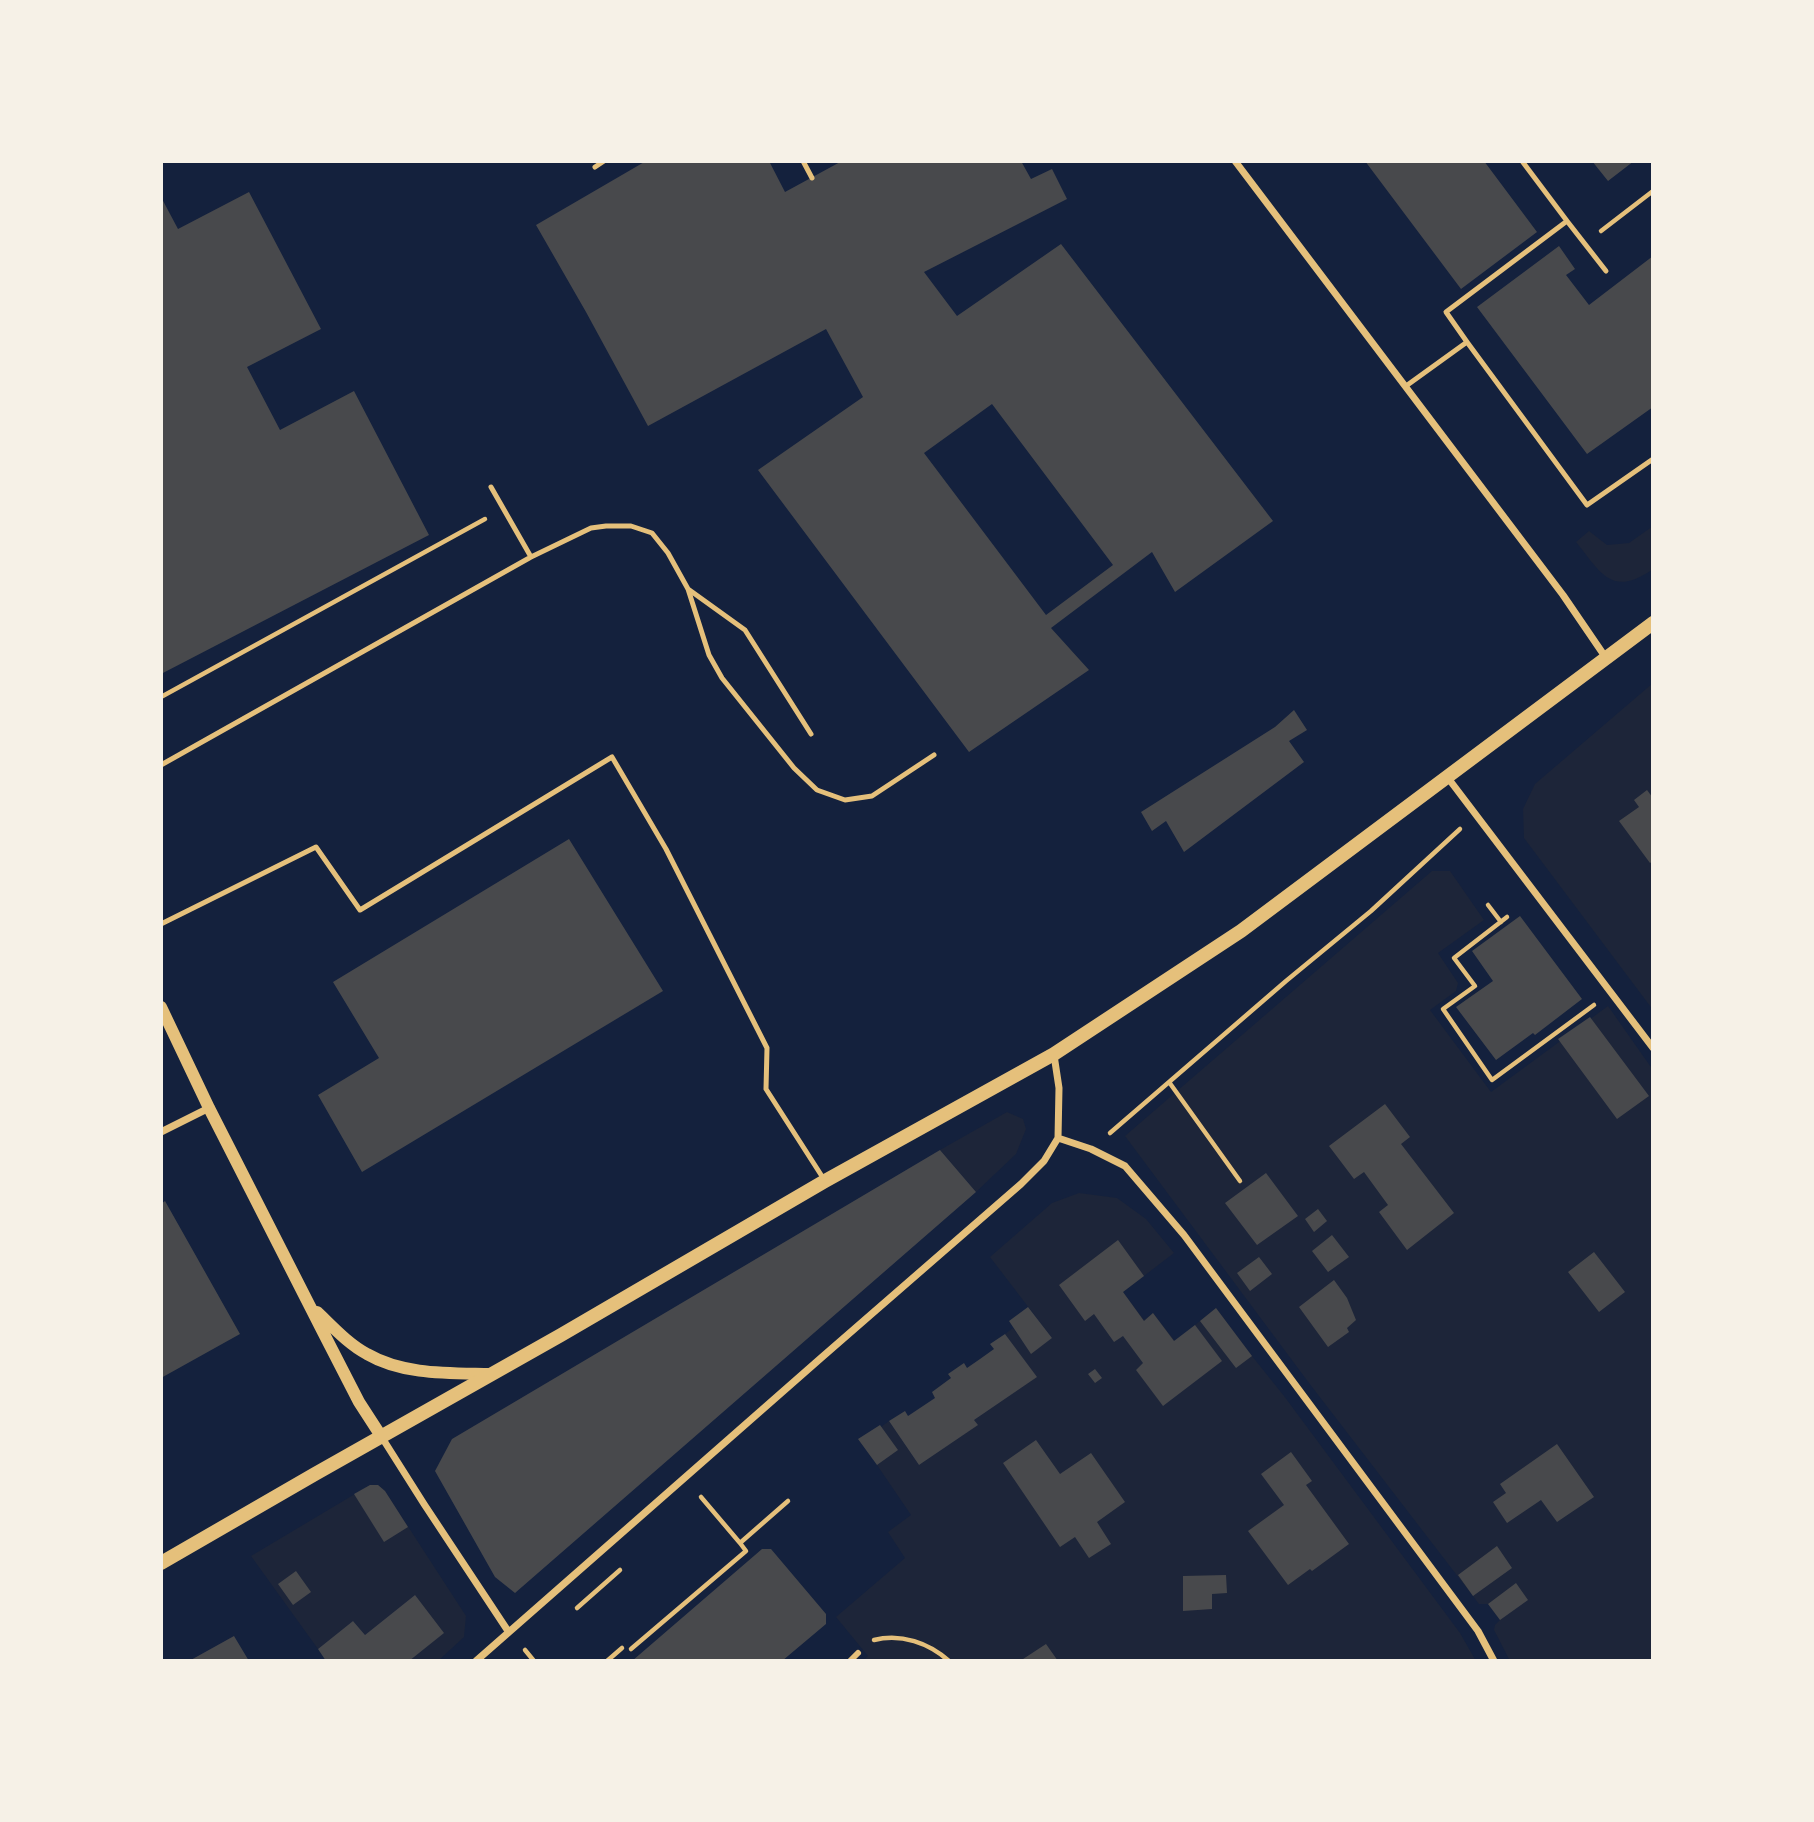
<!DOCTYPE html>
<html>
<head>
<meta charset="utf-8">
<style>
  body { margin:0 }
  #map { position:relative; width:1814px; height:1822px; overflow:hidden; background:#14213d; font-family:Signika,sans-serif }
  canvas { display:block }
  .frame { position:absolute; inset:0; border:163px solid #f6f1e7; pointer-events:none }
</style>
</head>
<body>
<div id="map">
<canvas width="1814" height="1822"></canvas>
<div class="frame"></div>
</div>
<script>
const c = document.querySelector('canvas').getContext('2d');
c.lineJoin = 'round';
function fillPath(path, color) { c.fillStyle = color; c.fill(path, 'evenodd'); }
function stroke(path, color, width, dash) { c.strokeStyle = color; c.lineWidth = width; c.lineCap = dash ? 'butt' : 'round'; c.setLineDash(dash || []); c.stroke(path); }
fillPath(new Path2D(`
  M1653,526V569C1612,598 1601,573 1576,542L1589,531L1607,545L1629,543Z
  M1653,683V1010L1524,838L1523,809L1535,784Z
  M1432,871H1450L1484,920L1438,953L1458,983L1456,991L1430,1010L1491,1092L1608,1006L1653,1070V1661H1510L1494,1630L1495,1625L1500,1620L1488,1604H1479L1309,1383L1125,1136Z
  M1007,1112L1023,1119L1026,1129L1016,1154L976,1192L940,1150Z
  M1079,1193L1117,1198L1146,1219L1174,1253L1123,1292L1144,1320L1153,1313L1175,1341L1216,1308L1252,1356L1284,1396L1460,1633L1476,1661H862L868,1656L836,1617L905,1558L888,1532L911,1515L877,1465L897,1450L881,1427L889,1421L919,1465L977,1425L974,1420L1036,1377L1005,1334L1013,1328L1031,1353L1052,1338L990,1257L1052,1203Z
  M370,1485H378L385,1491L466,1616L464,1637L438,1661H409L415,1595L365,1635L353,1621L318,1649L251,1556Z`), '#1d2539');
fillPath(new Path2D(`
  M646,161H769L785,192L842,161H1021L1031,179L1052,169L1067,199L924,272L957,316L1061,244L1273,521L1175,592L1152,552L1051,628L1089,670L969,752L758,470L863,397L826,329L648,426L586,312L536,225ZM992,404L1113,565L1046,615L924,453Z
  M1365,161H1484L1537,232L1461,289Z
  M1592,161H1634L1608,181Z
  M249,192L321,329L247,367L280,430L354,391L429,535L161,674V197L178,229Z
  M1559,246L1575,269L1566,275L1589,305L1653,256V407L1587,454L1477,307Z
  M1294,710L1307,730L1289,741L1304,762L1184,852L1166,821L1152,831L1141,812L1275,727Z
  M1647,790L1653,798V861L1650,863L1619,821L1639,807L1634,800Z
  M569,839L663,991L362,1172L318,1095L379,1058L333,982Z
  M1520,916L1582,999L1535,1035L1533,1033L1496,1060L1456,1007L1493,981L1472,951Z
  M1590,1017L1649,1096L1617,1119L1558,1039Z
  M1385,1104L1410,1137L1401,1144L1454,1213L1407,1250L1379,1212L1388,1205L1364,1172L1354,1179L1329,1146Z
  M940,1150L976,1192L515,1593L495,1577L435,1471L452,1439Z
  M1266,1173L1298,1216L1257,1245L1225,1203Z
  M165,1201L240,1334L161,1378V1204Z
  M1318,1209L1327,1221L1314,1232L1305,1219Z
  M1332,1235L1349,1257L1328,1272L1312,1251Z
  M1118,1240L1144,1276L1123,1292L1144,1321L1153,1313L1174,1341L1195,1325L1222,1361L1163,1406L1136,1370L1143,1363L1123,1336L1114,1342L1094,1314L1085,1321L1059,1285Z
  M1594,1252L1625,1292L1599,1312L1568,1272Z
  M1259,1257L1272,1274L1250,1291L1237,1273Z
  M1334,1280L1347,1298L1356,1320L1347,1328L1349,1332L1328,1347L1299,1307Z
  M1028,1307L1052,1338L1031,1354L1009,1321Z
  M1216,1308L1252,1356L1236,1368L1200,1321Z
  M1005,1334L1037,1377L974,1420L978,1425L919,1465L889,1421L905,1411L908,1416L935,1398L932,1392L951,1378L948,1374L964,1363L967,1368L980,1359L994,1349L990,1344Z
  M1095,1369L1102,1378L1095,1383L1088,1374Z
  M880,1425L898,1450L877,1465L858,1439Z
  M1036,1440L1060,1474L1091,1453L1125,1502L1097,1522L1111,1544L1089,1558L1075,1537L1060,1547L1003,1463Z
  M1557,1444L1594,1497L1557,1522L1541,1500L1507,1523L1493,1502L1506,1493L1500,1484Z
  M1291,1452L1312,1481L1306,1485L1349,1544L1312,1571L1310,1569L1288,1585L1248,1531L1284,1505L1261,1474Z
  M370,1485H378L385,1491L408,1527L384,1542L354,1494Z
  M1497,1546L1512,1568L1473,1596L1458,1575Z
  M762,1549H771L826,1614V1624L782,1661H632Z
  M296,1571L311,1592L293,1605L278,1584Z
  M1226,1575L1227,1593L1212,1594V1609L1183,1611V1576Z
  M1516,1583L1528,1600L1500,1620L1488,1604Z
  M415,1595L444,1633L409,1661H326L318,1649L353,1621L365,1635Z
  M234,1636L249,1661H189Z
  M1046,1644L1058,1661H1020Z`), '#48494c');
stroke(new Path2D(`
  M1601,231L1653,191
  M161,697L485,519
  M1488,905L1501,922
  M1507,917L1454,958L1475,986L1443,1009L1492,1080L1594,1005
  M1169,1082L1240,1181
  M1110,1133L1286,981L1371,911L1460,829
  M701,1497L740,1543
  M577,1608L620,1570
  M874,1640C901,1633 929,1643 949,1661
  M631,1649L746,1551L740,1543L788,1501
  M525,1650L534,1661
  M607,1661L622,1648`), '#e5c07b', 4.5);
stroke(new Path2D(`
  M803,161L812,178
  M595,167L604,161
  M1567,221L1606,271
  M1467,342L1446,312L1567,221L1522,161
  M1406,386L1467,342L1587,505L1653,459
  M491,487L531,557
  M688,589L745,630L811,734
  M161,765L531,557L591,528L606,526H631L652,533L668,553L688,589L709,655L722,678L794,768L817,790L845,800L872,796L934,755
  M161,924L316,847L360,910L612,757L666,849L767,1048L766,1089L825,1181`), '#e5c07b', 5);
stroke(new Path2D(`
  M850,1661L858,1653`), '#e5c07b', 6);
stroke(new Path2D(`
  M1235,161L1563,595L1606,658
  M1448,778L1653,1048
  M161,1132L209,1108
  M1058,1138L1091,1149L1125,1166L1184,1235L1478,1631L1494,1661
  M381,1436L424,1504L508,1631
  M476,1661L821,1358L1021,1184L1044,1161L1058,1138L1059,1088L1054,1055`), '#e5c07b', 7);
stroke(new Path2D(`
  M161,1007L209,1108L322,1330L359,1402L381,1436
  M317,1312C332,1326 348,1344 367,1354C403,1375 449,1373 490,1374`), '#e5c07b', 12);
stroke(new Path2D(`
  M161,1563L315,1474L561,1335L825,1181L1054,1054L1241,931L1653,623`), '#e5c07b', 14);
</script>
</body>
</html>
